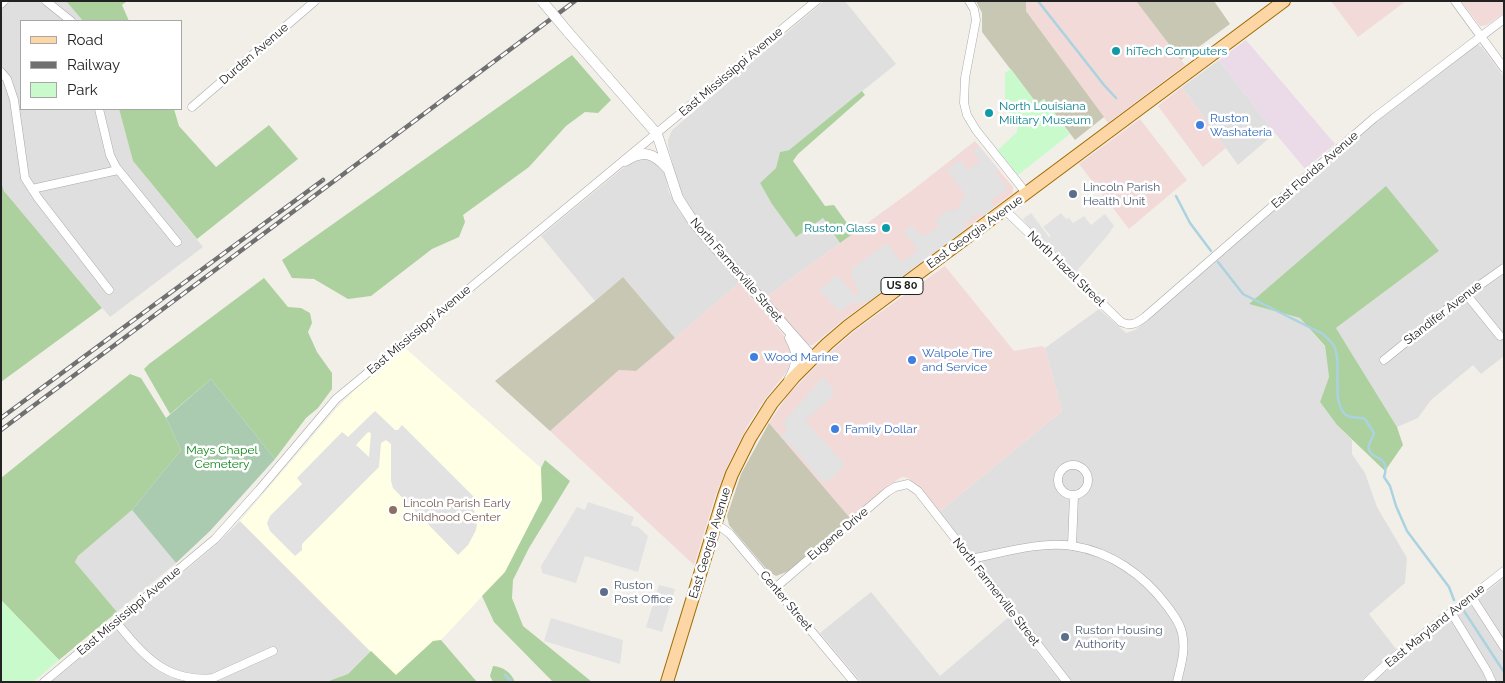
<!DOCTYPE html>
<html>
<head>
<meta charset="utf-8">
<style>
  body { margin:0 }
  #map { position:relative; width:1505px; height:683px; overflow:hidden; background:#f2efe9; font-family:Raleway,sans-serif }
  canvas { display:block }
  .frame { position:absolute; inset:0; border:2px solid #222; pointer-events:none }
  .legend { position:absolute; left:20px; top:20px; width:162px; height:90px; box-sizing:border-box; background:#fff; border:1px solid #a7a7a7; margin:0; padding:6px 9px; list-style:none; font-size:15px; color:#222 }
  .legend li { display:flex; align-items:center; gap:10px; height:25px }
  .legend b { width:25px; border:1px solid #a7a7a7 }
</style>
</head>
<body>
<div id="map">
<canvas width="1505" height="683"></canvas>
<div class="frame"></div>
<ul class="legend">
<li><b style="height:6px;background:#fcd6a4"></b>Road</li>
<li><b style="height:6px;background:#707070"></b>Railway</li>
<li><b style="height:14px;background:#c8facc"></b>Park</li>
</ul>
</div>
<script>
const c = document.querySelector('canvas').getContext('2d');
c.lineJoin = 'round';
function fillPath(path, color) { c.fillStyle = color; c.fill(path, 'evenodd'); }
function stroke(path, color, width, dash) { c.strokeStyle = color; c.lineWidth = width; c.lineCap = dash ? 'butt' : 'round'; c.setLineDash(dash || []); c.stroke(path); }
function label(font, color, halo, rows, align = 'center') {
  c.font = font + ' Raleway,sans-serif'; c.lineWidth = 5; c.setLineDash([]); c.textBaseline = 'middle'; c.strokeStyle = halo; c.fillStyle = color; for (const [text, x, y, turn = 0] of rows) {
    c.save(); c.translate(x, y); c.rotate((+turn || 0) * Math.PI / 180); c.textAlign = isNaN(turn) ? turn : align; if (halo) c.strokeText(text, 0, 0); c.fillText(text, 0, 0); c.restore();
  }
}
fillPath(new Path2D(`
  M9,1H66L83,21H21V109H119L133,161L203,247L110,317L4,191L1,182V8Z
  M824,1H845L896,64L789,150L780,152L776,168L760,183L796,236L823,218L840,243L766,297L692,212L679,187L668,146V140L672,130Z
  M1478,45L1482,47L1504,77V356L1481,374L1473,365L1431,400L1418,418L1397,427L1336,328L1439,251L1249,304L1300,318L1325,347L1329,377L1320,402L1337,425L1352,440V454L1365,473L1377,507L1407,558L1405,583L1369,614L1396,649L1360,682H1072L1027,627L939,512L1062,411L1045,348L1099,309L1126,333L1135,330L1343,148L1387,112L1474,46Z
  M1219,60L1275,133L1238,165L1182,87Z
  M638,158H651L664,171L669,192L679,211L739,283L675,338L623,277L595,301L541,236L622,169Z
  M132,510L176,563L117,612L75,562L78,556Z
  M240,521L371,651L348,674L326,682H51L216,545Z
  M1504,578V682H1373L1405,655Z
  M871,592L940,676L1009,617L1061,682H861L820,633Z`), '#e0dfdf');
fillPath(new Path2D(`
  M1026,1H1136L1185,65L1108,123L1026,11Z
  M1331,1H1406L1358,37Z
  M1461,1H1504V13L1487,25L1480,26Z
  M1182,87L1226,148L1203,167L1158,106Z
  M1140,119L1187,180L1129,229L1079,164Z
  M975,141L1013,187V193L838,324L813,345H807L766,297L914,189Z
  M945,266L1014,351L1042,346L1045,348L1062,411L939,512L917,485L908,478L903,477L898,479L850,518L769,423L788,395L828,354L857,329Z
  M739,283L787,339L792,355L788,370L765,399L748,425L729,463L716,494L694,565L550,431L619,370L636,371Z`), '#f2dad9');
fillPath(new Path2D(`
  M1246,40L1335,144L1305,169L1275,133L1219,60Z`), '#ebdbe8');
fillPath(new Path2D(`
  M404,347L541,468L542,500L505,572L441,640L433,641L395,676L240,521L336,409L363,382Z`), '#ffffe5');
fillPath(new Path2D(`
  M976,1H1026V11L1104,117L1075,140L1044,99L1037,104L982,32V13Z
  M1136,1H1214L1230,24L1181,60Z
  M623,277L675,338L636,371L619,370L550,431L495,381L595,301Z
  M769,423L850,518L789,571L776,576L768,571L729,525L727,516L741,474Z`), '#c7c7b4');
fillPath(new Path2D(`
  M66,1H127L122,5L129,21H83Z
  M572,55L611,100L598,113L585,112L566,126L529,167L463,215L465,222L459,237L432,249L371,296L348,299L314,279L292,278L282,260Z
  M862,91L865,95L798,154L793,161L825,206L834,205L854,233L840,243L823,218L796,237L772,204L760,183L776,168L780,152L789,150Z
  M119,109H174L179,126L216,167L269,125L298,159L197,239L133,161Z
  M1,182L4,191L102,308L1,382Z
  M1386,186L1439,251L1336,328L1397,427L1403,445L1385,471L1337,425L1320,402L1329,377L1325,346L1300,318L1249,304Z
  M264,278L288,307L301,308L310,313L312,323L308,332L317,352L332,373V389L318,408L306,418L275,459L211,379L170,414L144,369L149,364Z
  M130,374L141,378L166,418L181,450L132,510L78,556L75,562L117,612L59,660L1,600V478Z
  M545,460L570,481L529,548L513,580L512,598L523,626L592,682H553L494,622L482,596L505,572L542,500L541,468Z
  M441,640L477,682H326L348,674L371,651L396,675L433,641Z
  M493,666C503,667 511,672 515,682H493L490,676Z`), '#add19e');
fillPath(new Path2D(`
  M211,379L275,459L210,531L176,563L132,510L181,450L166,418Z`), '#aacbaf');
fillPath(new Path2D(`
  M1011,69L1037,104L1044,99L1070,134L1018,175L998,150L1017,132L1018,124L1005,106V73Z
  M1,600L59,660L33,682H1Z`), '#c8facc');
fillPath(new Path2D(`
  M978,146L999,170L995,172L1008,188L990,202L994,207L983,216L982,214H977L965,223L964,226L968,227L867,303L865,300L857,305L854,301L840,312L819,290L837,275L856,296L859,295L851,272L854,267L887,243L901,262L918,251L904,231L912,225L919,234L925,236L939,226L936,219L949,209L952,212L962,205L959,201L966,196L947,170L960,160L968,170L980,161L973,150Z
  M1031,213L1049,237L1051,236L1043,227L1061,213L1066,219L1069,218L1073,223L1084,216L1091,225L1105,214L1114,226L1107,236L1075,273L1031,229L1023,219Z
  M823,377L833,388L831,392L834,395L805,421L844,463L840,470L831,479L823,483L790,443L782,438V434L786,431L784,421Z
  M375,411L395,430H398L402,425L476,499L471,506L478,517L476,530L468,545L458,555L393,488L391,481V444L386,440L381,443L379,467L302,544V550L295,556L270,531L267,523L270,516L302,484L297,478L342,432L348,437ZM368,432L371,433L369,457L356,445Z
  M588,502L634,517L631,525L638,527L648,536L638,572L585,556L576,583L542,573L541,566L577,507L585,510Z
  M659,585L675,589L662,632L646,627Z
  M551,618L623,640L620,664L544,641Z`), '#e2e2e2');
stroke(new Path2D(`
  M1038,1L1104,85L1116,98
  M1176,196L1190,223L1211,251
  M1218,262L1243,294L1323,334C1327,338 1331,341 1334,346C1343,364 1330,402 1346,415C1351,419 1359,416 1365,419L1374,433C1373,437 1370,441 1369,445C1366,461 1392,453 1384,477L1390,486L1396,506L1407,531L1449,587L1454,600
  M1464,611L1504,672
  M505,675L512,682`), '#aad3df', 2.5);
const minor = new Path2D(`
  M46,1L71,21
  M969,1L974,9L976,20L965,78L964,103L967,115L976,130L1027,194
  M1455,1L1504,68
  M1,4L4,1
  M1,72L7,79L14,100L25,178L38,198L109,290
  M192,107L315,1
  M99,109L110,155L116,167L177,242
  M32,189L118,170
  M1005,210L1121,322C1131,327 1137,323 1145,317L1374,118L1504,19
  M1466,294L1500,336
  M1384,360L1453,304L1504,268
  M1058 480a15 15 0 1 1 30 0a15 15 0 1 1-30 0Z
  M715,525L722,528L730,534L854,682
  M1072,546L1074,495
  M970,559C1003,553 1039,541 1073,546C1111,552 1144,575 1167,606C1173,614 1180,623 1182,633C1186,650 1181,665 1177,682
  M775,588L887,492L895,487L908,484L918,491L1067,682
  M1471,596L1504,647
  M1451,612L1487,671L1492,682
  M117,623C143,655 166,683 213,678L273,651
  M44,682L215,539L259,490L336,399L816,1
  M1367,682L1393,658L1504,571`);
const tertiary = new Path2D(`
  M568,32L657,134L678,198L694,223L812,357
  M625,161C643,150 653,152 667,168
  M789,380C798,365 799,353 790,338`);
const primary = new Path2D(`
  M667,682L724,496L732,474L750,438L772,403L794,377L827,344L848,326L1284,1`);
stroke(minor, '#a9a9a9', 9);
stroke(tertiary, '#a9a9a9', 11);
stroke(primary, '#a06b00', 14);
stroke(minor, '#fff', 8);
stroke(tertiary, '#fff', 10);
stroke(primary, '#fcd6a4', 12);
const rail = new Path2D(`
  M1,418L323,180
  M1,430L575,1`);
stroke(rail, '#707070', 4.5);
stroke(rail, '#fff', 2.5, [8]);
const tertiaryBridge = new Path2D(`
  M542,1L568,32`);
stroke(tertiaryBridge, '#a9a9a9', 11, []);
stroke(tertiaryBridge, '#fff', 10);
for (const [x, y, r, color] of [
  [1116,51,5,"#0f9aa8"],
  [989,113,5,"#0f9aa8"],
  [1200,125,5,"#3f7fe0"],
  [1073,194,5,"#5c6f8a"],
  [886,228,5,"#0f9aa8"],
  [754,357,5,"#3f7fe0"],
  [912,360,5,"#3f7fe0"],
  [835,429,5,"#3f7fe0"],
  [393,510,5,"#8d6e63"],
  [604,592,5,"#5c6f8a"],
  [1065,637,5,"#5c6f8a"]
]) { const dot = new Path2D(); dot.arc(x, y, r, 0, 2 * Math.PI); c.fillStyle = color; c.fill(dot); stroke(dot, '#fff', 2); }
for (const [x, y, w] of [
  [902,286,42]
]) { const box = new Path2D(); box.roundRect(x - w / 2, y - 8.5, w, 17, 4); c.fillStyle = '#fff'; c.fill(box); stroke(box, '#222', 1); }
label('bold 11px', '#222', null, [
  ["US 80",902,286]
]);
label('12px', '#0d838f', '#fff', [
  ["hiTech Computers",1126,51],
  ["North Louisiana",999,106],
  ["Military Museum",999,120],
  ["Ruston Glass",876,228,"right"]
], 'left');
label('12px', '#222', '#fff', [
  ["Durden Avenue",254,54,-41],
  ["East Mississippi Avenue",731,72,-40],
  ["East Florida Avenue",1315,170,-41],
  ["East Georgia Avenue",975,232,-36],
  ["North Hazel Street",1066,269,44],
  ["North Farmerville Street",736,270,49],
  ["Standifer Avenue",1443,313,-38],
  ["East Mississippi Avenue",419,330,-40],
  ["Eugene Drive",838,534,-40],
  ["East Georgia Avenue",710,543,-73],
  ["North Farmerville Street",996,592,52],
  ["Center Street",786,601,50],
  ["East Mississippi Avenue",129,611,-40],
  ["East Maryland Avenue",1435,626,-39]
]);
label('12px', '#366cbe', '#fff', [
  ["Ruston",1210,118],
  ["Washateria",1210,132],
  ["Walpole Tire",922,353],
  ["and Service",922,367],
  ["Wood Marine",764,357],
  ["Family Dollar",845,429]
], 'left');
label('12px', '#4e5e75', '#fff', [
  ["Lincoln Parish",1083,187],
  ["Health Unit",1083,201],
  ["Ruston",614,585],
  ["Post Office",614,599],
  ["Ruston Housing",1075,630],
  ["Authority",1075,644]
], 'left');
label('12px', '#0c8416', '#fff', [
  ["Mays Chapel",222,450],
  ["Cemetery",222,464]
]);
label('12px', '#785e54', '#fff', [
  ["Lincoln Parish Early",403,503],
  ["Childhood Center",403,517]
], 'left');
</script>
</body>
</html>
